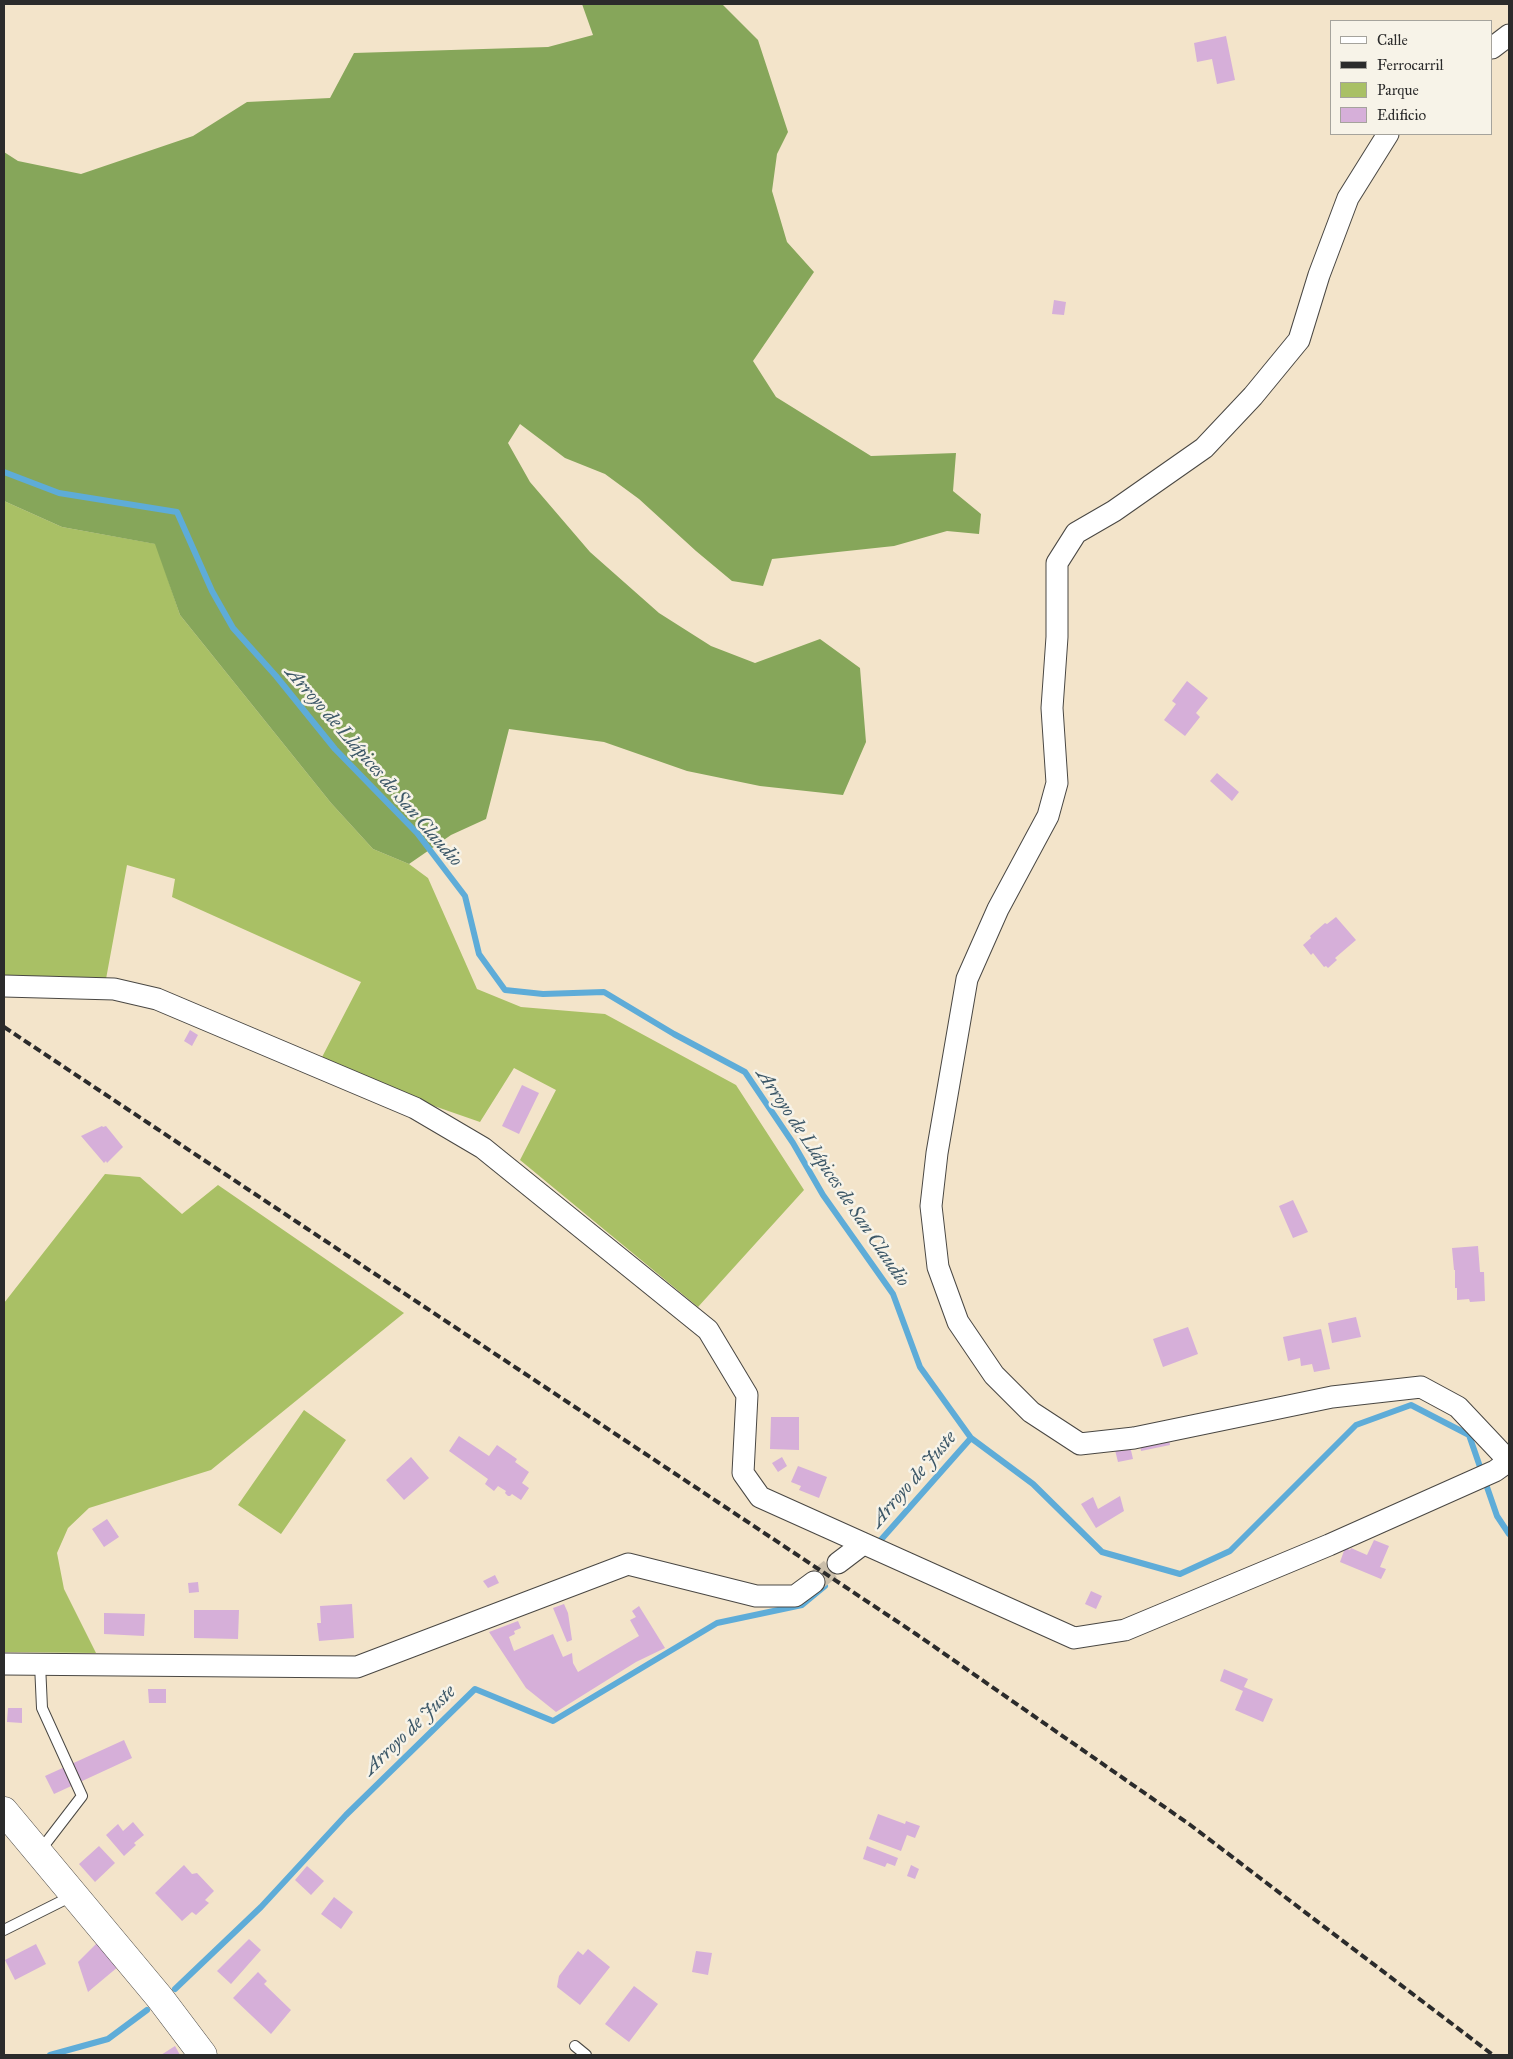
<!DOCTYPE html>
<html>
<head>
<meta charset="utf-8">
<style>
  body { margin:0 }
  #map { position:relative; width:1513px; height:2059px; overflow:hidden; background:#f3e4ca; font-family:"IM FELL Great Primer",serif }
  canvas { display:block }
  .frame { position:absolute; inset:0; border:5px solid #2b2b2b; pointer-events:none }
  .legend { position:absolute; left:1330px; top:20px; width:162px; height:115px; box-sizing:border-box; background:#f7f3e8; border:1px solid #a5a39c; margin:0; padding:6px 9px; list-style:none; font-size:15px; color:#2b2b2b }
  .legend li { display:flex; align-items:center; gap:10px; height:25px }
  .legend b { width:25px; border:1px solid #a5a39c }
</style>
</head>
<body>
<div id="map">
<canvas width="1513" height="2059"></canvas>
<div class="frame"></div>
<ul class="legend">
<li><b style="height:6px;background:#fff"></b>Calle</li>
<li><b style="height:6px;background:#2b2b2b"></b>Ferrocarril</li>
<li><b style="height:14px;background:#a9c065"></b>Parque</li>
<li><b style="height:14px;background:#d6afd9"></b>Edificio</li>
</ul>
</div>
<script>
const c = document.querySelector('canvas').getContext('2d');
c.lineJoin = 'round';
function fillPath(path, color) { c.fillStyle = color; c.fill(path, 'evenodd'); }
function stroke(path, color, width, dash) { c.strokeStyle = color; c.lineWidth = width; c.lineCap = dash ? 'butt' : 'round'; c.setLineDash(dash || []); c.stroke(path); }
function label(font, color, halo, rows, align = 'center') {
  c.font = font + ' "IM FELL Great Primer",serif'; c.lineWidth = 5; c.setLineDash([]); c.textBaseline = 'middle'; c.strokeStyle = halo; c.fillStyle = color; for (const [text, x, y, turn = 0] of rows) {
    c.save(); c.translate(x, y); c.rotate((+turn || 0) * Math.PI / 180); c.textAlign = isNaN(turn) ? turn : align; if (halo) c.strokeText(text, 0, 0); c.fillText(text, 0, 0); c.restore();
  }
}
fillPath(new Path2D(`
  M4,501L62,527L156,544L180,615L331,803L373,849L409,864L428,878L477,989L521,1007L605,1014L736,1085L804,1190L698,1307L520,1160L556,1090L514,1068L480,1122L434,1106L320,1061L361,982L172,897L175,879L127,865L106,979L4,976Z
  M105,1174L140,1177L182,1214L218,1185L404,1313L211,1470L89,1508L68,1528L57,1553L64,1589L96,1653L4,1652V1303Z
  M304,1410L346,1440L281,1534L238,1505Z`), '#a9c065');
fillPath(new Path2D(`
  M582,4H722L758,40L788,132L777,154L772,191L787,242L814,272L753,361L776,397L871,456L956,453L953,491L981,514L979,534L947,531L894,546L772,559L763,586L732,581L696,551L639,499L605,474L565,458L520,424L508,443L530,482L590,552L659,613L711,646L755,663L820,639L860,668L866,742L843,795L760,786L687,771L604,742L509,729L486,819L451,835L409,864L373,849L331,803L180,615L155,544L62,527L4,501V152L18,161L81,174L193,136L247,102L330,98L354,53L548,47L593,35Z`), '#86a65a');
stroke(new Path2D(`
  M4,472L59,493L177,512L212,591L233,628L276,676L335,749L417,833L465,896L479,954L505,990L543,994L604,992L674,1034L745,1072L793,1143L823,1195L893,1294L920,1367L971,1438L1033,1484L1102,1552L1180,1574L1230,1551L1356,1425L1411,1405L1469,1435L1497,1516L1509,1534
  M879,1542L971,1438
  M175,1989L261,1907L346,1815L475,1689L553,1721L717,1623L802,1605L825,1586
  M50,2055L108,2039L147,2010`), '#5eacd8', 6);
fillPath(new Path2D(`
  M1226,36L1235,80L1217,84L1212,59L1197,62L1194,43Z
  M1054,300L1066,302L1064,315L1052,314Z
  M1187,681L1208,698L1196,713L1200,717L1185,736L1164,720L1176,704L1172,701Z
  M1217,773L1239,792L1232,801L1210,781Z
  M1336,917L1356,940L1335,958L1337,960L1328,968L1326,966L1324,967L1313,953L1311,955L1303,945L1311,938L1310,936L1325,923L1327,924Z
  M190,1030L198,1035L192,1046L184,1041Z
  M522,1085L539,1093L519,1134L502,1126Z
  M102,1126L103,1127L106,1126L123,1147L107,1163L106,1161L104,1163L81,1136Z
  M1293,1200L1308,1232L1293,1238L1279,1206Z
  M1478,1246L1480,1272H1484L1485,1301L1470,1302L1469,1299L1457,1300V1288H1455V1270H1454L1452,1248Z
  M1356,1317L1361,1337L1332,1343L1328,1323Z
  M1188,1327L1198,1354L1163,1367L1153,1339Z
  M1321,1329L1330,1369L1314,1372L1312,1364L1301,1366L1300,1358L1288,1361L1283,1337Z
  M771,1417H799V1450L770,1449Z
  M459,1436L489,1456L497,1445L517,1459L515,1462L529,1472L522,1483L529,1488L521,1500L512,1494L510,1496H508L505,1493L506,1491L498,1486L494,1491L485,1484L488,1479L449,1451Z
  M1169,1439L1170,1445L1141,1451L1140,1444Z
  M1130,1446L1133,1459L1118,1462L1115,1450Z
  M411,1457L429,1478L404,1500L386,1480Z
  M782,1457L787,1466L778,1472L772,1463Z
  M798,1466L827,1477L819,1498L799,1490L801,1486L791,1482Z
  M1120,1496L1124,1511L1096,1528L1081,1504L1093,1497L1098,1509Z
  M107,1519L119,1537L104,1547L92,1529Z
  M1374,1540L1389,1546L1380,1567L1386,1569L1381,1579L1340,1562L1345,1548L1350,1550L1351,1548L1367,1555Z
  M495,1575L499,1583L488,1588L483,1581Z
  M198,1582L199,1592L189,1593L188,1583Z
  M1091,1591L1102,1596L1096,1609L1085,1604Z
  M352,1604L354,1638L319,1641L317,1623H321L320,1606Z
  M564,1604L568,1613L572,1640L567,1642L553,1608Z
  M639,1606L665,1648L636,1662L556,1712L526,1688L489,1632L518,1621L521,1628L514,1631L515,1634L509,1637L514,1651L553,1634L563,1657L572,1653L573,1663L578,1672L639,1636L630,1620L636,1617L632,1611Z
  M194,1610H239L238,1639L194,1638Z
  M104,1613L145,1614L144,1636L104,1634Z
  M1224,1669L1248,1679L1244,1687L1273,1699L1263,1722L1235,1710L1243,1691L1220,1681Z
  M148,1689H166V1703H149Z
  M8,1708H22V1723L7,1722Z
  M124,1740L132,1758L54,1794L45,1776Z
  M878,1814L905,1824L906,1821L920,1826L915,1838L907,1835L901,1851L869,1839Z
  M133,1822L144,1835L134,1843L136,1845L124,1856L106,1835L118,1824L123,1831Z
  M99,1846L115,1863L95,1882L79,1864Z
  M867,1846L898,1858L895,1866L887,1863L885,1867L863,1859Z
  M184,1865L192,1874L197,1873L214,1891L205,1900L209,1903L196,1915L192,1912L182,1921L155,1893Z
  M911,1865L919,1869L915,1879L907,1876Z
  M307,1866L324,1881L311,1895L295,1880Z
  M334,1897L353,1912L341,1929L321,1914Z
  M249,1939L261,1950L231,1984L217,1971Z
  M97,1943L119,1966L88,1992L78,1962Z
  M36,1944L46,1964L15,1980L5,1960Z
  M588,1949L610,1967L580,2005L557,1987L559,1976L578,1951L583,1955Z
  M696,1951L712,1953L708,1975L692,1972Z
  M258,1972L267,1981L264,1984L291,2010L271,2034L233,1998Z
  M634,1986L658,2004L629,2042L605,2024Z
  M175,2046L180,2055H161Z`), '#d6afd9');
stroke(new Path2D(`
  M814,1582L838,1563`), '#cbbfaa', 21, [21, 11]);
const lane = new Path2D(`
  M39,1852L82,1796L42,1708L40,1664
  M4,1930L72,1896
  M575,2046L586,2055`);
const street = new Path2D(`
  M1492,48L1509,35
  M1388,134L1348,198L1319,275L1299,340L1253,396L1204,448L1114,511L1076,533L1057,563V637L1052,708L1057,783L1048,816L998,909L967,979L937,1153L931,1206L938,1267L958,1322L994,1375L1031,1412L1080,1444L1134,1438L1332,1397L1421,1387L1458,1407L1509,1461
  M4,986L114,989L157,999L415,1108L483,1148L708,1330L747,1395L743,1473L760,1497L1074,1638L1125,1630L1329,1545L1495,1471L1509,1461
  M838,1563L863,1544
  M4,1664L357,1667L628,1564L756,1596H795L814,1582`);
const secondary = new Path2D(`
  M4,1811L160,1998L203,2055`);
stroke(lane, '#494743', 12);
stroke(street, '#494743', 23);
stroke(secondary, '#494743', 29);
stroke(lane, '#fff', 10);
stroke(street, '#fff', 21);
stroke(secondary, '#fff', 28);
stroke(new Path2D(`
  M4,1027L916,1634L1189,1824L1493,2055`), '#2b2b2b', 4, [8, 4]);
label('italic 19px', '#3d5868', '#f7f3e8', [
  ["Arroyo de Llápices de San Claudio",373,767,49],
  ["Arroyo de Llápices de San Claudio",832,1178,56],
  ["Arroyo de Juste",914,1480,-49],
  ["Arroyo de Juste",410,1731,-44]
]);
</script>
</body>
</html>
